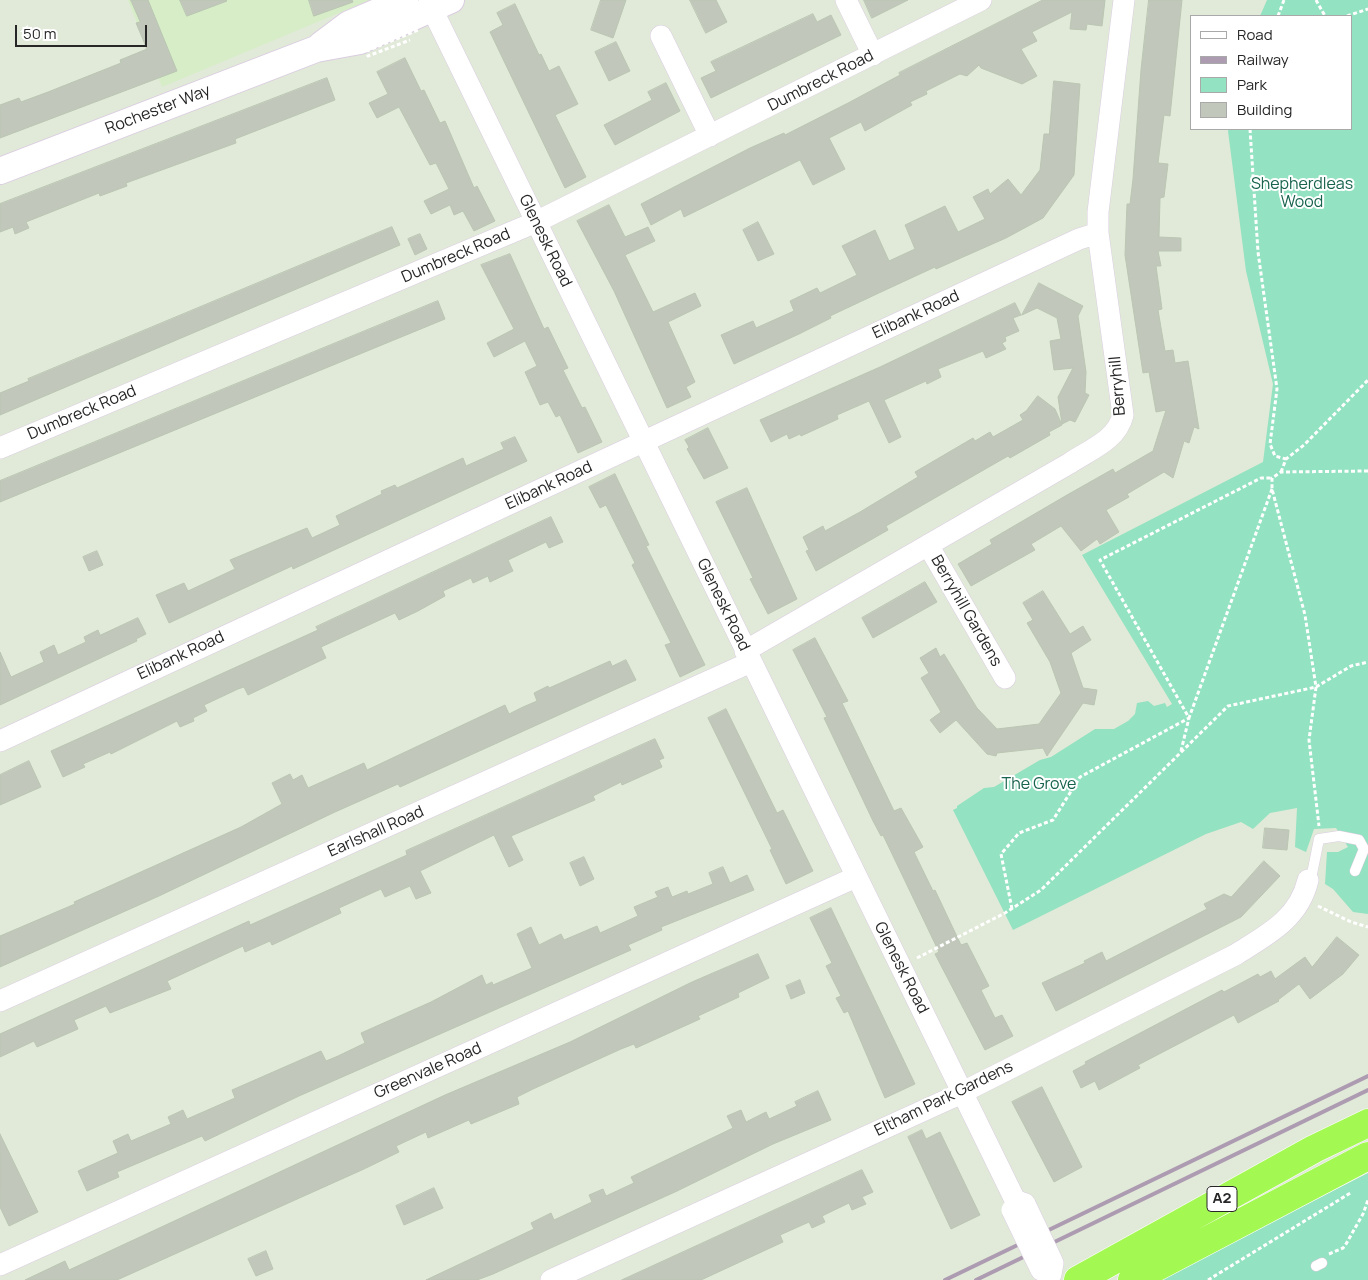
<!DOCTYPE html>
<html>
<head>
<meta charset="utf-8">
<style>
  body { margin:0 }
  #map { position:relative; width:1368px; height:1280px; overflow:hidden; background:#e1ead8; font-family:Manrope,sans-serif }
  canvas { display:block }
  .legend { position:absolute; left:1190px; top:15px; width:162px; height:115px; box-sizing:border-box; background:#fff; border:1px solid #a9a9a9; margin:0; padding:6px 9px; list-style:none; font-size:15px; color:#272727 }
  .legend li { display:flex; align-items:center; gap:10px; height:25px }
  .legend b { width:25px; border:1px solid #a9a9a9 }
  .scale { position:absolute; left:15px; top:25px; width:132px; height:22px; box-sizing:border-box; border:2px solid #272727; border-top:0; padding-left:6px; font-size:15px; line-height:18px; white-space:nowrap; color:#272727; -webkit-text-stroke:4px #fff; paint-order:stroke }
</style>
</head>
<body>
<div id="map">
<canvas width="1368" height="1280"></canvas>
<ul class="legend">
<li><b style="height:6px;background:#fff"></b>Road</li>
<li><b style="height:6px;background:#ad9bb2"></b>Railway</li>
<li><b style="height:14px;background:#93e2c1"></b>Park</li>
<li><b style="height:14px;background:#c1c8bb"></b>Building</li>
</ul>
<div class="scale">50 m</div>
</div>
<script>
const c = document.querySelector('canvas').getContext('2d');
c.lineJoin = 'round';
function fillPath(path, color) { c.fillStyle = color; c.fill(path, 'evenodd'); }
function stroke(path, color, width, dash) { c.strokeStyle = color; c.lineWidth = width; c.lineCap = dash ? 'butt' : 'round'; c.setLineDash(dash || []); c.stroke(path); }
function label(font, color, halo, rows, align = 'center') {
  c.font = font + ' Manrope,sans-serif'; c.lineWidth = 4; c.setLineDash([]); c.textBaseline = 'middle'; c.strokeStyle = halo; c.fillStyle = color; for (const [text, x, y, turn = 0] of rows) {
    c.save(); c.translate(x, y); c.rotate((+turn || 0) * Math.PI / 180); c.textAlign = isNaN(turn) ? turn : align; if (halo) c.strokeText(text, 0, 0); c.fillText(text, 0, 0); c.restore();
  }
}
fillPath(new Path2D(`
  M128,0H370L162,87Z`), '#d6edc7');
fillPath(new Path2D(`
  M1267,0H1368V914L1353,912L1333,889L1325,884L1327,852H1338L1348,847L1336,828L1314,829L1306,852L1295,847L1297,808L1270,813L1253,829L1241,822L1206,834L1013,930L953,810L957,808V806L984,788L994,787L1040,760L1051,757L1095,729H1114L1128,721L1135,714L1137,703L1148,701L1154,706L1165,703L1167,707L1172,704L1082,555L1263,462L1273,384L1246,271L1228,131L1229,129H1352V16H1260Z
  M1368,1173V1280H1157Z`), '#93e2c1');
const building = new Path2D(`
  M131,0H148L177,71L0,138V105L19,98L21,102L48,92L121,63L120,60L147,49L136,23L140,22Z
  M180,0H226L227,1L187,16Z
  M309,0H352L353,2L314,16Z
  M601,0H626L613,38L591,30Z
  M690,0H716L727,22L706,33Z
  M864,0H908L872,18Z
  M1043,0H1105L1102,26L1087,24L1086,30L1070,29L1072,12L1032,32L1037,41L1021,49L1037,76L1022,84L981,68L979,65L967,76L960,74L926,91L927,94L910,102L912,105L865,131L861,122L829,138L845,169L813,185L800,160L684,217L681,209L651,225L641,204L750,148L784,133L785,135L850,102L900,75L899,73Z
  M1149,0H1182L1170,116L1164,115L1158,163L1168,164L1164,197L1160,198L1159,237L1181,238V251H1158L1161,266H1156L1162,309L1158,310L1165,351L1173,350L1175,363L1188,361L1199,429L1194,427L1189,443L1184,441L1173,478L1164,472L1127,494L1129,497L1106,510L1119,532L1100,544L1097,539L1081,551L1061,526L1031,544L1035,550L971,586L958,564L992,544L990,540L1067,495L1113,469L1115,473L1153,451L1166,410L1156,412L1149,372L1143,373L1125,255L1127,204H1130L1133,179L1141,70Z
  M515,4L539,55L541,54L549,71L559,66L578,104L555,115L586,177L565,188L490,32L503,25L497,13Z
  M813,14L817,22L831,15L841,35L711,98L701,78L716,71L711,62Z
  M616,42L630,71L609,81L595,52Z
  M405,58L421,91L424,90L440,123L445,121L474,188L477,186L495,221L474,231L463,211L454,215L450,205L431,214L424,201L449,189L436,163L430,165L399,107L377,118L369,103L388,94L377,72Z
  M327,78L335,100L235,139L236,143L126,183L127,186L100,196L99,193L26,222L29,228L15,234L13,227L0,232V204Z
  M1054,81L1080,84L1074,175L1043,218L1006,238L936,269L935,267L881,292L830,316L831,318L799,334L734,364L721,335L753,321L756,328L794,311L790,301L817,288L820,293L857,275L842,246L875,230L889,261L915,249L905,225L945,206L958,232L985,219L973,197L988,189L990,194L1008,179L1021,195L1040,170L1044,134H1049Z
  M666,83L680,111L615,145L604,125L652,100L648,92Z
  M609,205L625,237L648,227L655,241L625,255L653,312L695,293L701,306L668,322L695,382L686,387L691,397L667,408L614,291L577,221Z
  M758,222L774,254L758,261L743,230Z
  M392,227L400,245L0,415V393L29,381L28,379Z
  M420,234L427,249L415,255L408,239Z
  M510,254L544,329L548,327L568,368L563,370L582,408L585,407L602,442L578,453L560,415L556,417L548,402L540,405L525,372L537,366L525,341L494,357L487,343L514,329L481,265Z
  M1039,283L1083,306L1078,316L1086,372L1085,393L1089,395L1075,422L1070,420L1062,424L1058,397L1073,368L1054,370L1050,341L1061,339L1057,318L1037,308L1022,315Z
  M438,301L445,319L0,502V481Z
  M1015,303L1021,315L1013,318L1019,331L1005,337L1006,341L1002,343L1006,349L986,358L983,351L938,369L941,377L927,384L926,381L884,400L901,437L889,443L869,401L837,415L838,419L801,436L800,434L789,439L787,434L771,442L760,420L880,367Z
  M1038,396L1055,409L1062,425L1049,432L1050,435L1010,458L1008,456L886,526L888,530L816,571L806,551L809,550L803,537L823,526L825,531L860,512L918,477L915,472L973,438L975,441L990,432L993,437L1023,420L1020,415L1026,411Z
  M708,428L728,468L704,479L687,449L689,447L685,440Z
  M515,437L527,461L293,569L292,566L169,623L156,595L184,583L188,591L235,569L230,560L307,528L312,538L340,525L336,516L382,494L381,491L395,485L397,488L463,458L466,466L504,449L501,443Z
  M615,474L649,545L646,546L705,665L680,677L665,645L671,643L632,565L635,563L606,505L600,508L589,487Z
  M747,488L797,599L768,614L750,579L753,578L716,502Z
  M551,517L563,542L549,548L546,542L508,560L513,571L490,582L488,576L473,583L471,578L443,591L445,596L418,611L399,620L395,613L321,647L326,658L248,695L244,687L238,689L204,705L207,711L193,718L194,721L180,727L177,721L111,754L110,752L83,764L85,767L63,777L51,751L318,630L316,627Z
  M97,551L103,565L89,571L83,557Z
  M925,582L937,602L873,638L862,618Z
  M1043,591L1070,634L1083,626L1091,640L1071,653L1083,688L1097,690L1094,705L1083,703L1047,756L1043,748L997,753L996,756L987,754L956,720L940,733L930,720L941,712L921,678L929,673L920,658L936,648L940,657L944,654L977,708L997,729L1039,724L1061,693L1050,662L1027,623L1033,620L1023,603Z
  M138,618L146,634L136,639L137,641L0,705V652L11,677L44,662L40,652L54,645L58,655L86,642L84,637L98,630L100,635Z
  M815,638L848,701L842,703L894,811L901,808L923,847L914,852L933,891L935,890L961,945L967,943L989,986L981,990L995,1018L1002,1015L1013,1036L985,1050L935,954L939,952L883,835L881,836L873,821L824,718L827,717L793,650Z
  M626,660L636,680L400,787L398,784L335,812L159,896L0,967V936L75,904L74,902L241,827L282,804L272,783L290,774L293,780L302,775L308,788L364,763L367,770L505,705L509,714L523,707L537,701L534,693L548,686L549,688L610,661L612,666Z
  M726,709L777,813L783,810L813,871L786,884L770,850L772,849L708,718Z
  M655,739L664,758L659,760L662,767L622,785L621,782L593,796L595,800L511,836L523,860L509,867L494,835L420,871L431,893L416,899L410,886L385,897L381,889L339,908L341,913L272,945L270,941L245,952L243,946L167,981L171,989L110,1013L106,1006L74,1020L78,1029L37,1047L34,1041L0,1057V1034L249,921L250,925L407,855L406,851Z
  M29,761L41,787L0,805V775Z
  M1265,828L1289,830L1287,850L1263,848Z
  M584,857L594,879L580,886L570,863Z
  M1264,861L1280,876L1241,917L1056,1011L1042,983L1085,963L1084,961L1102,952L1106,961L1207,909L1204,904L1224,894L1231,897Z
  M723,867L730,883L747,875L754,890L661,927L662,930L628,945L631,950L299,1096L205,1141L202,1136L117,1172L119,1177L87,1191L78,1171L118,1153L113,1141L128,1134L131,1141L171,1124L168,1117L183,1110L187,1119L235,1098L232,1090L321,1051L326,1061L338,1056L365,1043L361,1033L431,1002L482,975L486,985L492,982L493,985L532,968L517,934L531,927L539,945L561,934L564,940L597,926L600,933L638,916L634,907L658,897L655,892L668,887L672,897L687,891L688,894L713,884L709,873Z
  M831,908L915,1084L885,1098L848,1011L844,1013L836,998L841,996L826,966L832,963L810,918Z
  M1337,937L1359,955L1343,974L1310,999L1299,984L1278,1000L1279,1001L1238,1023L1234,1015L1138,1065L1140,1068L1099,1090L1095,1081L1081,1088L1073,1071L1086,1064L1085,1062L1222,990L1224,992L1258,974L1260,977L1271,971L1275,979L1305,957L1312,967Z
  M758,954L769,978L738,993L739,997L698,1016L700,1019L636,1048L634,1044L621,1049L533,1089L517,1097L519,1104L471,1124L469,1120L428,1138L426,1132L396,1146L399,1152L364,1169L117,1280H25L65,1261L69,1270L445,1095L570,1042L692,982Z
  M800,980L805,993L791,999L786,986Z
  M1042,1087L1082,1167L1054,1182L1012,1102Z
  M818,1091L831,1120L773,1144L675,1192L493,1274L477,1280H426L534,1229L531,1223L551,1213L554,1220L592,1202L589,1195L603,1189L606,1196L634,1183L631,1177L733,1128L727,1116L741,1110L746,1122L766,1112L769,1119L797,1106L795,1102Z
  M922,1130L926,1139L940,1132L980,1215L951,1229L908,1137Z
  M0,1134L38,1212L9,1226L0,1207Z
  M862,1170L873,1192L862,1197L866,1204L852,1210L849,1203L822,1216L825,1222L812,1228L809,1222L780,1235L783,1242L701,1280H622Z
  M434,1188L443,1208L404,1225L396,1206Z
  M266,1251L273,1269L256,1276L248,1259Z`);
fillPath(building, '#c1c8bb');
stroke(building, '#bac5b2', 1);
const service = new Path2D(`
  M1308,880L1312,874L1319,839L1339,836L1359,840L1364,849L1355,871
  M1316,1266L1322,1263`);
const minor = new Path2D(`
  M846,0L873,55
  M432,9L1015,1200L1025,1204
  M661,36L710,136
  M0,448L536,222L981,0
  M928,545L1005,678
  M745,651L1070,463C1091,449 1117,440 1123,415L1098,233V212L1124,0
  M0,741L1079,239L1098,233
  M0,1001L751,662
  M0,1265L856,877
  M551,1280L951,1098L1235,955C1267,935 1299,919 1308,880`);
const tertiary = new Path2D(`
  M321,45L349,24L405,0
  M0,171L316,49L360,41L451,0`);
const trunk = new Path2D(`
  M1078,1280L1314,1149L1368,1123
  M1132,1280L1368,1156`);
stroke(service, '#dbcde1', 11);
stroke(minor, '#dbcde1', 22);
stroke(tertiary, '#dbcde1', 28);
stroke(trunk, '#fff', 29);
stroke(new Path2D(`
  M1316,0L1325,16
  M1278,16L1284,0
  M1347,16L1368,9
  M1250,129L1258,252L1277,389L1270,444L1275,456L1286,459
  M1368,471L1281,472L1272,478V489L1305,615L1316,687L1351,666L1368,662
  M1281,472L1286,459L1304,445L1368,380
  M1272,489L1189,718L1100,560L1261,478H1272
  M1318,906L1351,922L1368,927
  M1012,909L1001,854L1019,833L1053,820L1080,777L1189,718L1181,751
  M917,958L1005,913L1041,890L1228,706L1316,687L1309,740L1319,826
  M1329,1254L1343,1248L1346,1244L1363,1214L1368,1200
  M1208,1280L1352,1192`), '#fff', 3, [4, 2.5]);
stroke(service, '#fff', 10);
stroke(minor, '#fff', 21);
stroke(tertiary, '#fff', 26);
stroke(trunk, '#a4f852', 28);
stroke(new Path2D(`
  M945,1280L1368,1076
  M976,1280L1368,1090`), '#ad9bb2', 4);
const minorBridge = new Path2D(`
  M1012,1210L1041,1270L1051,1274L1053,1263L1025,1204`);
stroke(minorBridge, '#dbcde1', 22, []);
stroke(new Path2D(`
  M406,0L418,30L367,51L368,56L410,40`), '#fff', 3, [4, 2.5]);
stroke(minorBridge, '#fff', 21);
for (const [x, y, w] of [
  [1222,1199,30]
]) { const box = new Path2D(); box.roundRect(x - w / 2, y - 12.5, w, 25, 4); c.fillStyle = '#fff'; c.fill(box); stroke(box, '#272727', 1); }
label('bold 15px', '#272727', null, [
  ["A2",1222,1199]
]);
label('16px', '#272727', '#fff', [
  ["Dumbreck Road",821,81,-27],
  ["Rochester Way",158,110,-21],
  ["Glenesk Road",545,241,64],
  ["Dumbreck Road",456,256,-23],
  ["Elibank Road",916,315,-25],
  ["Berryhill",1118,386,-95],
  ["Dumbreck Road",82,413,-23],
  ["Elibank Road",549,486,-25],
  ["Glenesk Road",723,605,64],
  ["Berryhill Gardens",966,611,60],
  ["Elibank Road",181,656,-25],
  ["Earlshall Road",376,832,-24],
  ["Glenesk Road",901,968,63],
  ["Greenvale Road",428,1071,-24],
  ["Eltham Park Gardens",944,1099,-26]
]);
label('16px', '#18634d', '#fff', [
  ["Shepherdleas",1302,185],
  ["Wood",1302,203],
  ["The Grove",1039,785]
]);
</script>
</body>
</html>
